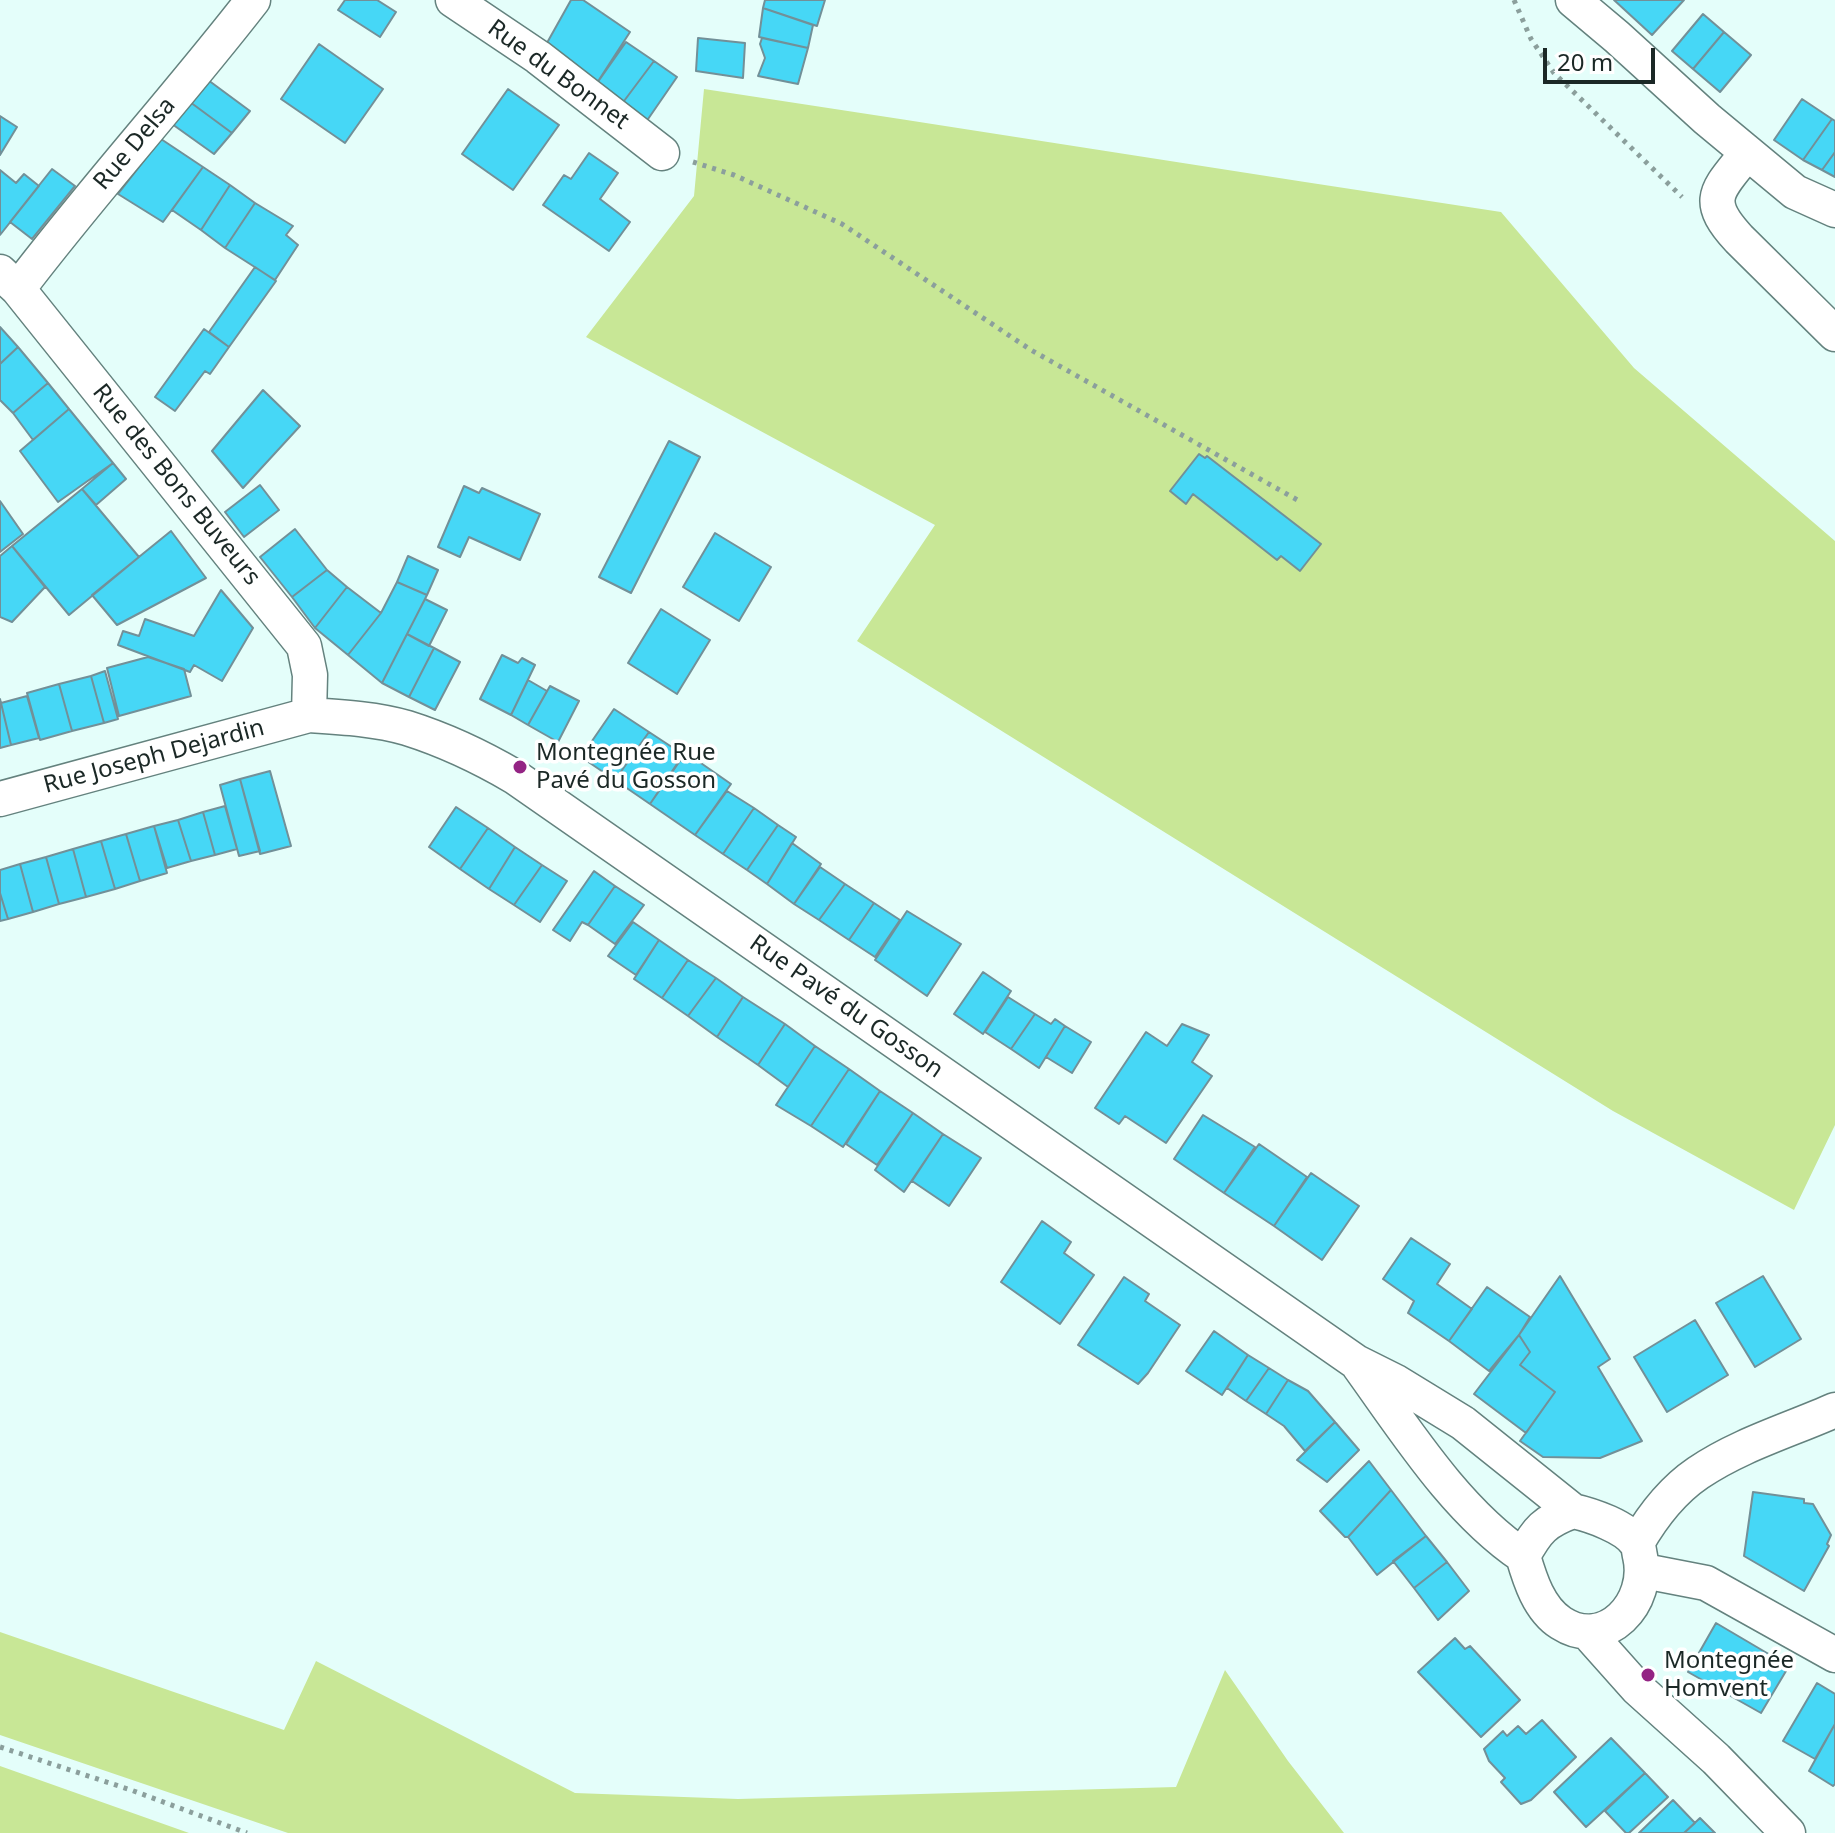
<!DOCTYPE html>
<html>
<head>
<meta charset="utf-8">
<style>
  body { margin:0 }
  #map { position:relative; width:1835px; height:1833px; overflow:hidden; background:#e4fefa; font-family:"Noto Sans",sans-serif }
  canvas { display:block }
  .scale { position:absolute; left:1543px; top:48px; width:112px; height:36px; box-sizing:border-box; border:4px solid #1b2826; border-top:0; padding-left:10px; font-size:24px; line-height:28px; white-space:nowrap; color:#1b2826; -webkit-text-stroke:6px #fff; paint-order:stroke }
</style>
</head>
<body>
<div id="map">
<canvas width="1835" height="1833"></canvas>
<div class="scale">20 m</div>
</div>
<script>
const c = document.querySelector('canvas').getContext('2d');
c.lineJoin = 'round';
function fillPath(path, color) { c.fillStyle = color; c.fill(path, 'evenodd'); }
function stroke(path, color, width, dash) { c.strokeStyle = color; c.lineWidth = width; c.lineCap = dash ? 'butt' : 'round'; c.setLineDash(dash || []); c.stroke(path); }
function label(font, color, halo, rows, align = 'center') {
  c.font = font + ' "Noto Sans",sans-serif'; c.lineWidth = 7; c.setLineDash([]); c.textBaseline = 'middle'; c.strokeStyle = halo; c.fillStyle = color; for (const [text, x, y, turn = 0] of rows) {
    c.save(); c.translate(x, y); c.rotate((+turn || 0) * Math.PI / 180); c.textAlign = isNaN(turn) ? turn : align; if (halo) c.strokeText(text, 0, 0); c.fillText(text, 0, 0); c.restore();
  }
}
fillPath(new Path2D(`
  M704,89C970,129 1235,172 1501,212L1634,368L1835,541V1125L1794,1210L1613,1111L857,641L935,525L586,337L694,196Z
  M0,1632L284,1730L316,1661L575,1793L738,1799L1176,1787L1225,1670L1288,1761L1344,1833H288L0,1735Z
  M0,1766L189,1833H0Z`), '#c8e796');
const building = new Path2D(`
  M345,0H377L396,12L380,37L338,10Z
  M571,0H583L630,32L595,86L543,50Z
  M765,0H825L817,26L763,8Z
  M1614,0H1684L1652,35Z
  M763,8L813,25L808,48L759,37Z
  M1703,14L1724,32L1693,69L1672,51Z
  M1724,32L1751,55L1720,92L1693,69Z
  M698,38L745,43L743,78L696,71Z
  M762,38L808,48L798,84L758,76L765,58L760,44Z
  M626,42L654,61L621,105L595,86Z
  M319,44L383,89L345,143L281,99Z
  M654,61L677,77L646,122L621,105Z
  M208,80L250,111L232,133L190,102Z
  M508,89L559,125L513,190L462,154Z
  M1802,99L1832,119L1803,160L1774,140Z
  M190,102L232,133L214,154L172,124Z
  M0,116L17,127L0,155Z
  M1832,119L1835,121V152L1822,170L1803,160Z
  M161,139L203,167L163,222L118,194Z
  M1835,152V177L1822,170Z
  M589,153L618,173L600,199L630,222L609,251L543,205L564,175L571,179Z
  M203,167L230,185L201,230L172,210Z
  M52,169L75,186L32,239L10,222Z
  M0,170L16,183L24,174L39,186L0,235Z
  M230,185L255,203L225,248L201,230Z
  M255,203L293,226L286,235L298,245L275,280L225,248Z
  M255,267L276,281L229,347L209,332Z
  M0,327L18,347L0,364Z
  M204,329L229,347L210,374L205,371L175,411L155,397Z
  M18,347L48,383L13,413L0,400V364Z
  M48,383L69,409L33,440L13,413Z
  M263,390L300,426L243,488L212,451Z
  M69,409L113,463L58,502L20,451Z
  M669,441L700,457L631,593L599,577Z
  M1199,454L1205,458L1207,456L1321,544L1300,571L1281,556L1277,560L1193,494L1186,504L1170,491Z
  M113,463L126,479L96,505L82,489Z
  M260,485L279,510L244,537L225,512Z
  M464,486L479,493L482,488L540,514L520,560L469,537L460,557L438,547Z
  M82,489L139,557L69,615L12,546Z
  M0,501L23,534L0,552Z
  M295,529L327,570L292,597L260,557Z
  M171,531L206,578L117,625L92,595Z
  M715,533L771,567L739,621L683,587Z
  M12,546L45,587L12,622L0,617V556Z
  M408,556L438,570L427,595L397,582Z
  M327,570L347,587L315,628L292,597Z
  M397,582L427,595L382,683L348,655L381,613Z
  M347,587L381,613L348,655L315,628Z
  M221,590L253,628L222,681L194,665L190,672L118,645L123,631L139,636L145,619L194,636Z
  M425,599L447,610L429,646L407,634Z
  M661,609L710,640L677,694L628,663Z
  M407,634L434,648L409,697L382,683Z
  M434,648L460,662L435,710L409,697Z
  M502,655L518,663L522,658L535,665L511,715L480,699Z
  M148,657L184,669L191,696L119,716L107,668Z
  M105,671L118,719L104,723L91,676Z
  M91,676L104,723L72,731L59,684Z
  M528,680L547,691L528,725L511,715Z
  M59,684L72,731L40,740L27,693Z
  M550,686L579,701L558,742L528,725Z
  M27,696L39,738L11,745L1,703Z
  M0,699L11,745L0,748Z
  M614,709L649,732L615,780L581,757Z
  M649,732L684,755L650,804L615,780Z
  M685,752L731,784L695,835L650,804Z
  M270,771L291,846L260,854L240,779Z
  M240,779L260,851L239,856L220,785Z
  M727,791L754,808L723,854L695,835Z
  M225,806L237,849L215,855L203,812Z
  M456,807L488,828L460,869L429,847Z
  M754,808L778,825L747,870L723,854Z
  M203,812L215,855L191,861L178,820Z
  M178,820L191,861L167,868L154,826Z
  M778,825L796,837L767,884L747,870Z
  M154,826L167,873L140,881L126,834Z
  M488,828L515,847L489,889L460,869Z
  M126,834L140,881L115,889L101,841Z
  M101,841L115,889L86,897L73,849Z
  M792,843L821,864L794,904L767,884Z
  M515,847L542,865L514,905L489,889Z
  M73,849L86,897L59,904L46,857Z
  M46,857L59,904L33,912L20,864Z
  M20,864L33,912L8,919L0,893V870Z
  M542,865L567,881L540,922L514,905Z
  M820,867L845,884L819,920L794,904Z
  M594,871L615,886L588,925L582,922L570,941L553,930Z
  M845,884L874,903L849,940L819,920Z
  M615,886L644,905L615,944L588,925Z
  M0,893L8,919L0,921Z
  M874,903L900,920L875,957L849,940Z
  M907,911L961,944L927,996L875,960Z
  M633,922L659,940L636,975L608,956Z
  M659,940L688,960L662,998L634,979Z
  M688,960L716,978L688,1016L662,998Z
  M983,972L1011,991L983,1034L954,1014Z
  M716,978L743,997L717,1037L688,1016Z
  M743,997L785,1024L758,1065L717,1037Z
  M1008,997L1035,1014L1011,1049L985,1032Z
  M1035,1014L1051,1024L1055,1019L1065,1026L1039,1068L1011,1049Z
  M785,1024L815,1046L788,1087L758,1065Z
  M1182,1024L1209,1035L1192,1062L1212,1076L1166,1143L1125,1116L1119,1124L1095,1108L1146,1032L1167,1046Z
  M1065,1026L1091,1042L1072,1073L1046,1057Z
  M815,1046L849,1069L811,1126L776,1105Z
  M849,1069L880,1091L843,1147L811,1126Z
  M880,1091L913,1113L877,1165L846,1144Z
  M913,1113L943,1134L904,1192L875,1170Z
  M1203,1115L1255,1147L1224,1193L1174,1159Z
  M943,1134L981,1158L949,1206L912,1181Z
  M1259,1144L1307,1177L1274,1226L1224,1193Z
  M1311,1173L1359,1206L1322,1260L1274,1226Z
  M1042,1221L1071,1242L1064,1253L1094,1275L1060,1324L1001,1282Z
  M1411,1238L1450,1264L1437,1284L1472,1309L1449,1341L1408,1313L1414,1301L1383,1279Z
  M1560,1276L1610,1359L1598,1367L1642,1441L1600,1458L1543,1457L1520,1441L1555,1392L1520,1365L1530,1352L1519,1335Z
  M1763,1276L1801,1339L1755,1367L1716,1303Z
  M1124,1277L1149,1294L1145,1301L1180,1325L1148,1373L1138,1384L1078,1345Z
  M1487,1287L1530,1317L1519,1335L1489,1371L1449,1341Z
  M1695,1320L1728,1375L1667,1412L1634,1357Z
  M1214,1331L1248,1355L1222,1395L1186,1371Z
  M1519,1335L1530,1352L1520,1365L1555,1392L1526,1433L1474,1394Z
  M1248,1355L1269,1368L1246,1401L1227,1388Z
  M1269,1368L1288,1380L1266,1414L1246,1401Z
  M1288,1380L1308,1391L1335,1422L1305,1451L1284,1426L1266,1414Z
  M1335,1422L1359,1450L1327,1482L1297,1460Z
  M1369,1461L1391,1490L1348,1537H1345L1320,1511Z
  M1391,1490L1426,1536L1377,1575L1348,1537Z
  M1753,1492L1804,1499V1503L1813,1504L1831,1535L1827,1544L1829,1546L1804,1591L1744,1556Z
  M1426,1536L1447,1562L1414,1588L1393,1561Z
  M1447,1562L1469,1591L1438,1620L1414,1588Z
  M1716,1623L1789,1666L1761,1713L1688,1672Z
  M1455,1638L1465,1649L1470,1646L1520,1700L1481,1737L1418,1672Z
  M1817,1683L1835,1694V1724L1815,1759L1783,1741Z
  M1542,1720L1576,1757L1531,1800L1521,1804L1501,1782L1505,1778L1489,1761L1484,1749L1503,1731L1507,1736L1518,1726L1526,1734Z
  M1835,1724V1784L1833,1786L1809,1771Z
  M1611,1738L1645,1773L1586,1827L1554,1792Z
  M1645,1773L1668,1797L1629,1833H1626L1605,1811Z
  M1673,1800L1695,1823L1684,1833H1639Z
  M1700,1818L1715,1833H1684Z`);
fillPath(building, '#46d7f6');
stroke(building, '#729098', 2);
const street = new Path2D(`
  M453,0L538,57L662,153
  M1573,0L1617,37L1707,119L1795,192L1835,210
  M1747,153C1718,190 1702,199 1739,239L1835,334
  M0,272L18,289L304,646L310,675L309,715
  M18,289C93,190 177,98 253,0
  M0,799L309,715C341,717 377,719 407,728C445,740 481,757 515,777L1356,1362L1396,1382L1463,1423L1573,1511
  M1359,1366C1406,1431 1456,1511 1523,1556
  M1573,1511C1591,1515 1627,1527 1637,1544C1639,1547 1639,1552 1640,1556C1651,1602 1606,1652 1561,1623C1539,1609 1530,1580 1523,1556C1537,1530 1545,1521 1573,1511Z
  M1637,1543C1652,1517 1673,1490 1698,1473C1739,1445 1790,1430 1835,1410
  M1644,1571L1706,1583L1835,1655
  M1588,1633L1637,1688L1716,1759L1788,1833`);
stroke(street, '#64827e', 37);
stroke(new Path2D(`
  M1514,0L1531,39L1554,73L1682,197
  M693,162L734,175L842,224L1031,350L1301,502
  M0,1747L131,1790L247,1833`), '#8b9f9c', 5, [4, 6]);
stroke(street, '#fff', 34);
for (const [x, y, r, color] of [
  [520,767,8,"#942484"],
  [1648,1675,8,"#942484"]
]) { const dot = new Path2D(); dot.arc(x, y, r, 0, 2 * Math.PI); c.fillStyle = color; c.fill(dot); stroke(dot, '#fff', 3); }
label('24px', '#1b2826', '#fff', [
  ["Rue du Bonnet",558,75,36],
  ["Rue Delsa",135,144,-50],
  ["Rue des Bons Buveurs",176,485,51],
  ["Rue Joseph Dejardin",154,757,-15],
  ["Rue Pavé du Gosson",846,1007,35]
]);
label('24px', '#1b2826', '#fff', [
  ["Montegnée Rue",536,753],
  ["Pavé du Gosson",536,781],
  ["Montegnée",1664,1661],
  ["Homvent",1664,1689]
], 'left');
</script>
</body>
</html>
